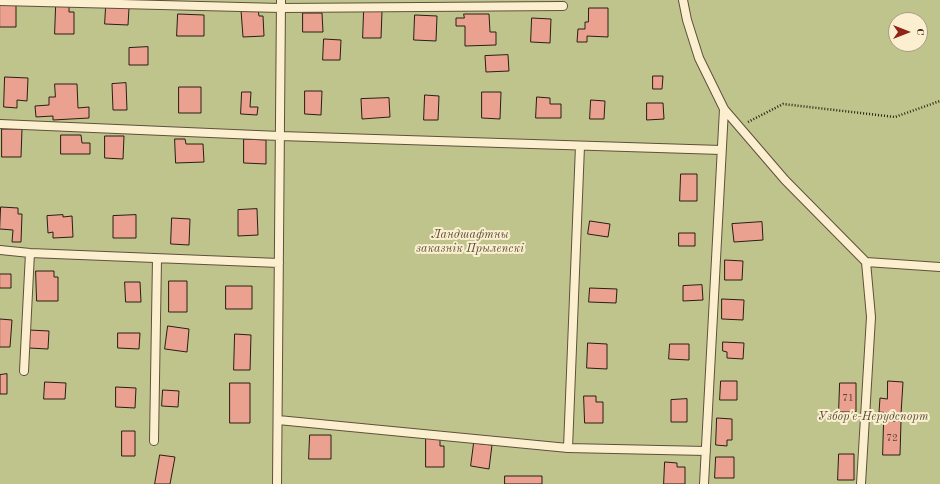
<!DOCTYPE html>
<html>
<head>
<meta charset="utf-8">
<style>
  body { margin:0 }
  #map { position:relative; width:940px; height:484px; overflow:hidden; background:#f9e6b7; font-family:"Old Standard TT",serif }
  canvas { display:block }
  .north { position:absolute; left:888px; top:12px; width:40px; height:40px; box-sizing:border-box; background:#fbefd0; border:1px solid #a89b84; border-radius:50%; rotate:90deg; font-size:11px; font-weight:700; line-height:16px; text-align:center; color:#2c1e13 }
  .north::after { content:''; display:block; margin:auto; width:14px; height:18px; background:#8f2418; clip-path:polygon(50% 0,100% 100%,50% 72%,0 100%) }
</style>
</head>
<body>
<div id="map">
<canvas width="940" height="484"></canvas>
<div class="north">С</div>
</div>
<script>
const c = document.querySelector('canvas').getContext('2d');
c.lineJoin = 'round';
function fillPath(path, color) { c.fillStyle = color; c.fill(path, 'evenodd'); }
function stroke(path, color, width, dash) { c.strokeStyle = color; c.lineWidth = width; c.lineCap = dash ? 'butt' : 'round'; c.setLineDash(dash || []); c.stroke(path); }
function label(font, color, halo, rows, align = 'center') {
  c.font = font + ' "Old Standard TT",serif'; c.lineWidth = 4; c.setLineDash([]); c.textBaseline = 'middle'; c.strokeStyle = halo; c.fillStyle = color; for (const [text, x, y, turn = 0] of rows) {
    c.save(); c.translate(x, y); c.rotate((+turn || 0) * Math.PI / 180); c.textAlign = isNaN(turn) ? turn : align; if (halo) c.strokeText(text, 0, 0); c.fillText(text, 0, 0); c.restore();
  }
}
fillPath(new Path2D(`
  M0,0H940V484H0ZM896,20H920V44H896Z`), '#bfc48d');
const building = new Path2D(`
  M0,3H16V27H0Z
  M56,6H69V12H74V34H55Z
  M106,7L129,8L128,25L105,24Z
  M589,8H608V37L587,36V42H577L578,29H585V22H588Z
  M258,9L259,16H263L264,36L243,37L241,10Z
  M364,11H382L381,38H363Z
  M303,13H322L323,32H303Z
  M178,14L204,15V36H177Z
  M464,14H489L490,32H496V45L465,46V26H456V18H464Z
  M415,15L437,16L436,41L414,40Z
  M532,18L551,19L550,43L531,42Z
  M324,39L341,40L340,60H323Z
  M148,47V65H129V48Z
  M508,55L509,71L486,72L485,56Z
  M653,76H663L662,89H653Z
  M5,77L28,78L27,101L17,100V108L4,107Z
  M126,83L127,110H113L112,84Z
  M55,84H77L78,108L89,107V118L53,120V116L36,117L35,106L49,105V97H55Z
  M179,87H201V113H179Z
  M305,91H322L321,115L305,114Z
  M242,92H251L250,107H258L257,115L241,114Z
  M482,92H501L500,119L482,118Z
  M425,95L439,96L438,120H424Z
  M537,97L550,98V104H561V118H536Z
  M389,98L390,117L362,119L361,99Z
  M591,100L605,101L604,119H590Z
  M647,103H663L664,119L647,120Z
  M2,129H22L21,157H2Z
  M61,135H81L82,143H90V154H61Z
  M105,136H124L123,159L105,158Z
  M175,139H185L186,144H203L204,162L176,163Z
  M244,139L266,140V164L244,163Z
  M681,174H697V201H680Z
  M1,207L18,208V214H22L21,242H12L13,230L0,229Z
  M257,209L258,235L238,236V210Z
  M63,215V217L72,216L73,237L53,238V232L48,233L47,216Z
  M136,215V238H113V216Z
  M172,218L190,219L189,245L171,244Z
  M590,221L610,224L608,237L588,234Z
  M762,222L763,240L734,242L732,224Z
  M679,233H695V246H679Z
  M725,260L743,261L742,280H725Z
  M36,271H54V277H58V301H37Z
  M0,274H11V288H0Z
  M169,281H187V312H169Z
  M125,282H140L141,302H126Z
  M702,285L703,300L683,301V286Z
  M226,286H252V309H226Z
  M590,288L617,289L616,303L589,302Z
  M722,299L744,300L743,320L722,319Z
  M0,319L12,320L10,347H0Z
  M168,326L189,329L187,352L165,349Z
  M29,330L49,331L48,349L29,348Z
  M118,333H140L139,349L118,348Z
  M235,334L251,335L250,370H234Z
  M723,342L744,343L743,359L727,358V352L723,351Z
  M588,343L607,344V369L587,368Z
  M670,344H689V360L669,359Z
  M7,374V394H0V375Z
  M721,381H737V400H720Z
  M888,381L903,382L901,414L879,412L880,398L887,399Z
  M45,382L66,383L65,399H44Z
  M230,383H250V423H230Z
  M840,383H856V412H839Z
  M116,387L136,388L135,408L116,407Z
  M163,390L179,391L178,407L162,406Z
  M584,396H596V402H603V423H585Z
  M687,399V422H671V400Z
  M717,418L732,419V440H727V446L716,445Z
  M884,421H901L900,455H883Z
  M122,431H135V456H122Z
  M310,435H331V459H309Z
  M426,437H440V446H444V467H426Z
  M474,443L492,445L489,469L471,466Z
  M839,454H854V480H838Z
  M160,455L175,457L170,484H155Z
  M716,457H734V478H715Z
  M665,462L677,463V467H685V484H664Z
  M505,476H542V484H505Z`);
fillPath(building, '#eaa18f');
stroke(building, '#2c1e13', 1);
const service = new Path2D(`
  M683,0L687,20L699,58L724,109L785,180L866,262L871,317L861,484
  M0,1L281,8L563,6
  M0,124L280,136L721,150
  M0,250L30,253L279,263
  M866,262L940,267
  M24,371L30,253
  M278,420L568,448L706,451
  M154,441L157,259
  M568,448L580,146
  M277,484L281,0
  M704,484L724,109`);
stroke(service, '#5f503c', 10);
stroke(new Path2D(`
  M748,122L783,104L895,117L940,101`), '#2c1e13', 2.5, [1, 2]);
stroke(service, '#fbefd0', 8);
label('10px', '#5c3f32', null, [
  ["71",848,398],
  ["72",892,438]
]);
label('italic 12px', '#585038', '#fbefd0', [
  ["Ландшафтны",470,235],
  ["заказнік Прылепскі",470,249],
  ["Узбор'е-Нерудспорт",873,417]
]);
</script>
</body>
</html>
